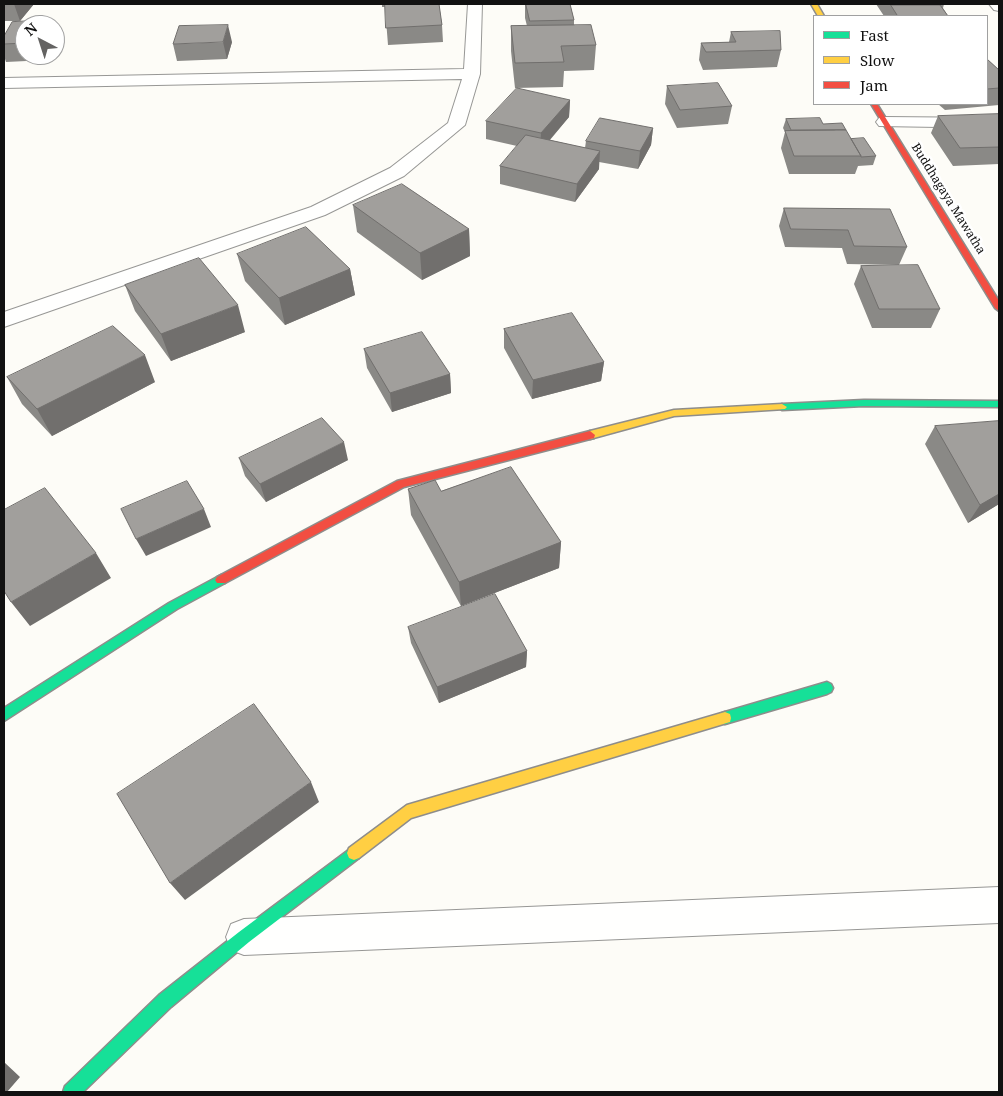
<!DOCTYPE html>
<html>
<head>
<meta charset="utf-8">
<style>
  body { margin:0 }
  #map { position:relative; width:1003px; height:1096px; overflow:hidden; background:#fdfcf7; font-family:"Noto Serif",serif }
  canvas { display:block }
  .frame { position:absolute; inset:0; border:5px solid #111; pointer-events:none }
  .legend { position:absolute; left:813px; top:15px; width:175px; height:90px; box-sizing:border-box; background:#fff; border:1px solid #a0a0a0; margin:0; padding:6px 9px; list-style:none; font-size:15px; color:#111 }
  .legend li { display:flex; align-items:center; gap:10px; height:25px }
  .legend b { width:25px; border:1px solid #a0a0a0 }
  .north { position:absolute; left:15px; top:15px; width:50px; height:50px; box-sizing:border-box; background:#fff; border:1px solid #a0a0a0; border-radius:50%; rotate:320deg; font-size:14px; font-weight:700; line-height:20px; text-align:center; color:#111 }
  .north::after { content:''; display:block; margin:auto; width:18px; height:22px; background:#646362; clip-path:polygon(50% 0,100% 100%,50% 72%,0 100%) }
</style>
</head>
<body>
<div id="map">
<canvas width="1003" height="1096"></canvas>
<div class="frame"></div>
<ul class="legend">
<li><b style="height:6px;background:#16e098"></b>Fast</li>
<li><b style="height:6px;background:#ffcf43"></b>Slow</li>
<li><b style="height:6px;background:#f24e42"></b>Jam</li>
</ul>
<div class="north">N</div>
</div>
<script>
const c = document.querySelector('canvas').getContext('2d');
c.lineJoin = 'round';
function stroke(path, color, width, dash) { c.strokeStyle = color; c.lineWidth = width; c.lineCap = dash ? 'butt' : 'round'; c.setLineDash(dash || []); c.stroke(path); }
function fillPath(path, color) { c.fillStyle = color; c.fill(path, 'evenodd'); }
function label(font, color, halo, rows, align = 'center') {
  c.font = font + ' "Noto Serif",serif'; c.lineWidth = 5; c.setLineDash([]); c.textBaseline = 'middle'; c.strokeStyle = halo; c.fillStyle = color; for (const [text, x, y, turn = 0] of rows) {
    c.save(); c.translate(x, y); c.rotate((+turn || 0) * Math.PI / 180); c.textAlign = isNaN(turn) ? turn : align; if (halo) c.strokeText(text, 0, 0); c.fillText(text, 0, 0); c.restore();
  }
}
const street = new Path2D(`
  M468,4H482L480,74L465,125L404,176L325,215L4,327V312L311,207L390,168L448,123L462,79L4,88V78L464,69Z
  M989,4H999V11L994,10Z
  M885,117L999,118V128L879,126L876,122L879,118Z
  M999,887V923L244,955L231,950L226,937L231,924L244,919Z`);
const fast = new Path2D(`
  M864,400L999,401V407L864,406L782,410L777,407L782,404Z
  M221,575L225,577L227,580L225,583L177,609L4,721V708L169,603Z
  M827,682L831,684L833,688L831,692L827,694L725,724L720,722L719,718L720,714L725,712Z
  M354,846L359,848L361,853L359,858L249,942L171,1007L83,1092H63L65,1086L159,995L239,932Z`);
const slow = new Path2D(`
  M811,4H817L824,16H818Z
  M782,404L787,407L785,409L674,416L590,439L585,435L590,431L674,410Z
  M725,712L730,714L731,718L730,722L411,818L359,858L354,860L349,858L347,853L349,848L407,805Z`);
const jam = new Path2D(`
  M871,104H877L999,301V311L995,308Z
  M590,431L595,435L594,438L404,487L225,583H217L215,580L217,577L397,481Z`);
stroke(street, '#979795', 2);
stroke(fast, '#8e8d8b', 3);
stroke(slow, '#8e8d8b', 3);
stroke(jam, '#8e8d8b', 3);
fillPath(street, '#fffffe');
fillPath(fast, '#16e098');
fillPath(slow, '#ffcf43');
fillPath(jam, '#f24e42');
fillPath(new Path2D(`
  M4,4H34L20,21H4Z
  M382,4H439L442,25L443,42L388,45L385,7H382Z
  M525,4H570L574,20V25L596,45L594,70L564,71L563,87L515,88L511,51V26H527L525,18Z
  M876,4H944L943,8L948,16H884Z
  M25,25V55H49L47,60L6,62L4,56V36Z
  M731,32L781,50L777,67L703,70L699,60L701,43L729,42Z
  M232,42L227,59L177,61L173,44Z
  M987,59L999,70V105L945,110L938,104H987Z
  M667,86L732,106L728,124L677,128L665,104Z
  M570,100L569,117L550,140L585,148L586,141L653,128L651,145L638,169L599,162V169L575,202L500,184V166L517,146L486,139V121Z
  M999,114V164L953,166L931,133L938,116Z
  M786,119L823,124L851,139L876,156L873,165L858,166L855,174H789L781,148L785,132L783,128Z
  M353,205L469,229L470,256L422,280L357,232Z
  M784,208L907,247L899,265L847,264L842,248L785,247L779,226Z
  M237,254L350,269L355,295L285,325L245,281Z
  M861,266L940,309L931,328H872L854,284Z
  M125,285L245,332L171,361L135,311Z
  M504,329L604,362L601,381L532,399L504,348Z
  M364,349L450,374L451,393L392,412L367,368Z
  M7,377L155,382L52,436L22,404Z
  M999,421V504L968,523L925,444L935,426Z
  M239,458L348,460L266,502L245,476Z
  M408,489L441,491L561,542L559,568L461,606L411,515Z
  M408,627L527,651L526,667L439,703L411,643Z`), '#8a8986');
fillPath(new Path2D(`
  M14,4H34L20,21Z
  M52,20L53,25H49Z
  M228,25L232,42L227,59L223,42Z
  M55,29L58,37L55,43Z
  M45,55H49L47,60Z
  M570,100L569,117L540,151L541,133Z
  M653,128L651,145L638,169L640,151Z
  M600,151L599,169L575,202L577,184Z
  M469,229L470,256L422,280L420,253Z
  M350,269L355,295L285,325L279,298Z
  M238,305L245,332L171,361L161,334Z
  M145,355L155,382L52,436L37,409Z
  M604,362L601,381L532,399L533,380Z
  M450,374L451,393L392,412L390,393Z
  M344,442L348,460L266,502L260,484Z
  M999,494V504L968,523L980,505Z
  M204,509L211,527L146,556L136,539Z
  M561,542L559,568L461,606L459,582Z
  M96,553L111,578L30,626L11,602Z
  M527,651L526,667L439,703L437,687Z
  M311,782L319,802L185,900L170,883Z
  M4,1062L20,1077L7,1092H4Z`), '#716f6d');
const building = new Path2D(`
  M385,4H439L442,25L386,28Z
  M526,4H570L574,20L530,21Z
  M891,5H940L948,16H898Z
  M52,20L49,25H25V43L4,44V36L12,22Z
  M228,25L223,42L173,44L179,26Z
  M591,25L596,45L561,46L564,62L515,63L511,26Z
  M780,31L781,50L706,52L701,43L736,42L731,32Z
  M987,59L999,70V88L987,89Z
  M718,83L732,106L680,110L667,86Z
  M517,88L570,100L541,133L486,121Z
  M999,114V147L960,148L938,116Z
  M600,118L653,128L640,151L586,141Z
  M820,118L823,124L842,123L846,130H791L786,119Z
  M846,130L861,156H794L785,131Z
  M526,135L600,151L577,184L500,166Z
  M864,138L876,156L861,157V156L851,139Z
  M402,184L469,229L420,253L353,205Z
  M784,208L890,209L907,247L854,246L848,230L791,229Z
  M306,227L350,269L279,298L237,254Z
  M199,258L238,305L161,334L125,285Z
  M918,265L940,309H879L861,266Z
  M572,313L604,362L533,380L504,329Z
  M113,326L145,355L37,409L7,377Z
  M422,332L450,374L390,393L364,349Z
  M322,418L344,442L260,484L239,458Z
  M999,421V494L980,505L935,426Z
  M511,467L561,542L459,582L408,489L435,480L441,491Z
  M187,481L204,509L136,539L121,509Z
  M45,488L96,553L11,602L4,591V510Z
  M495,594L527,651L437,687L408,627Z
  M254,704L311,782L170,883L117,794Z`);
fillPath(building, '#a19f9c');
stroke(building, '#716f6d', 1);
label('12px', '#111', '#fff', [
  ["Buddhagaya Mawatha",948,199,58]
]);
</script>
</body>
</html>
